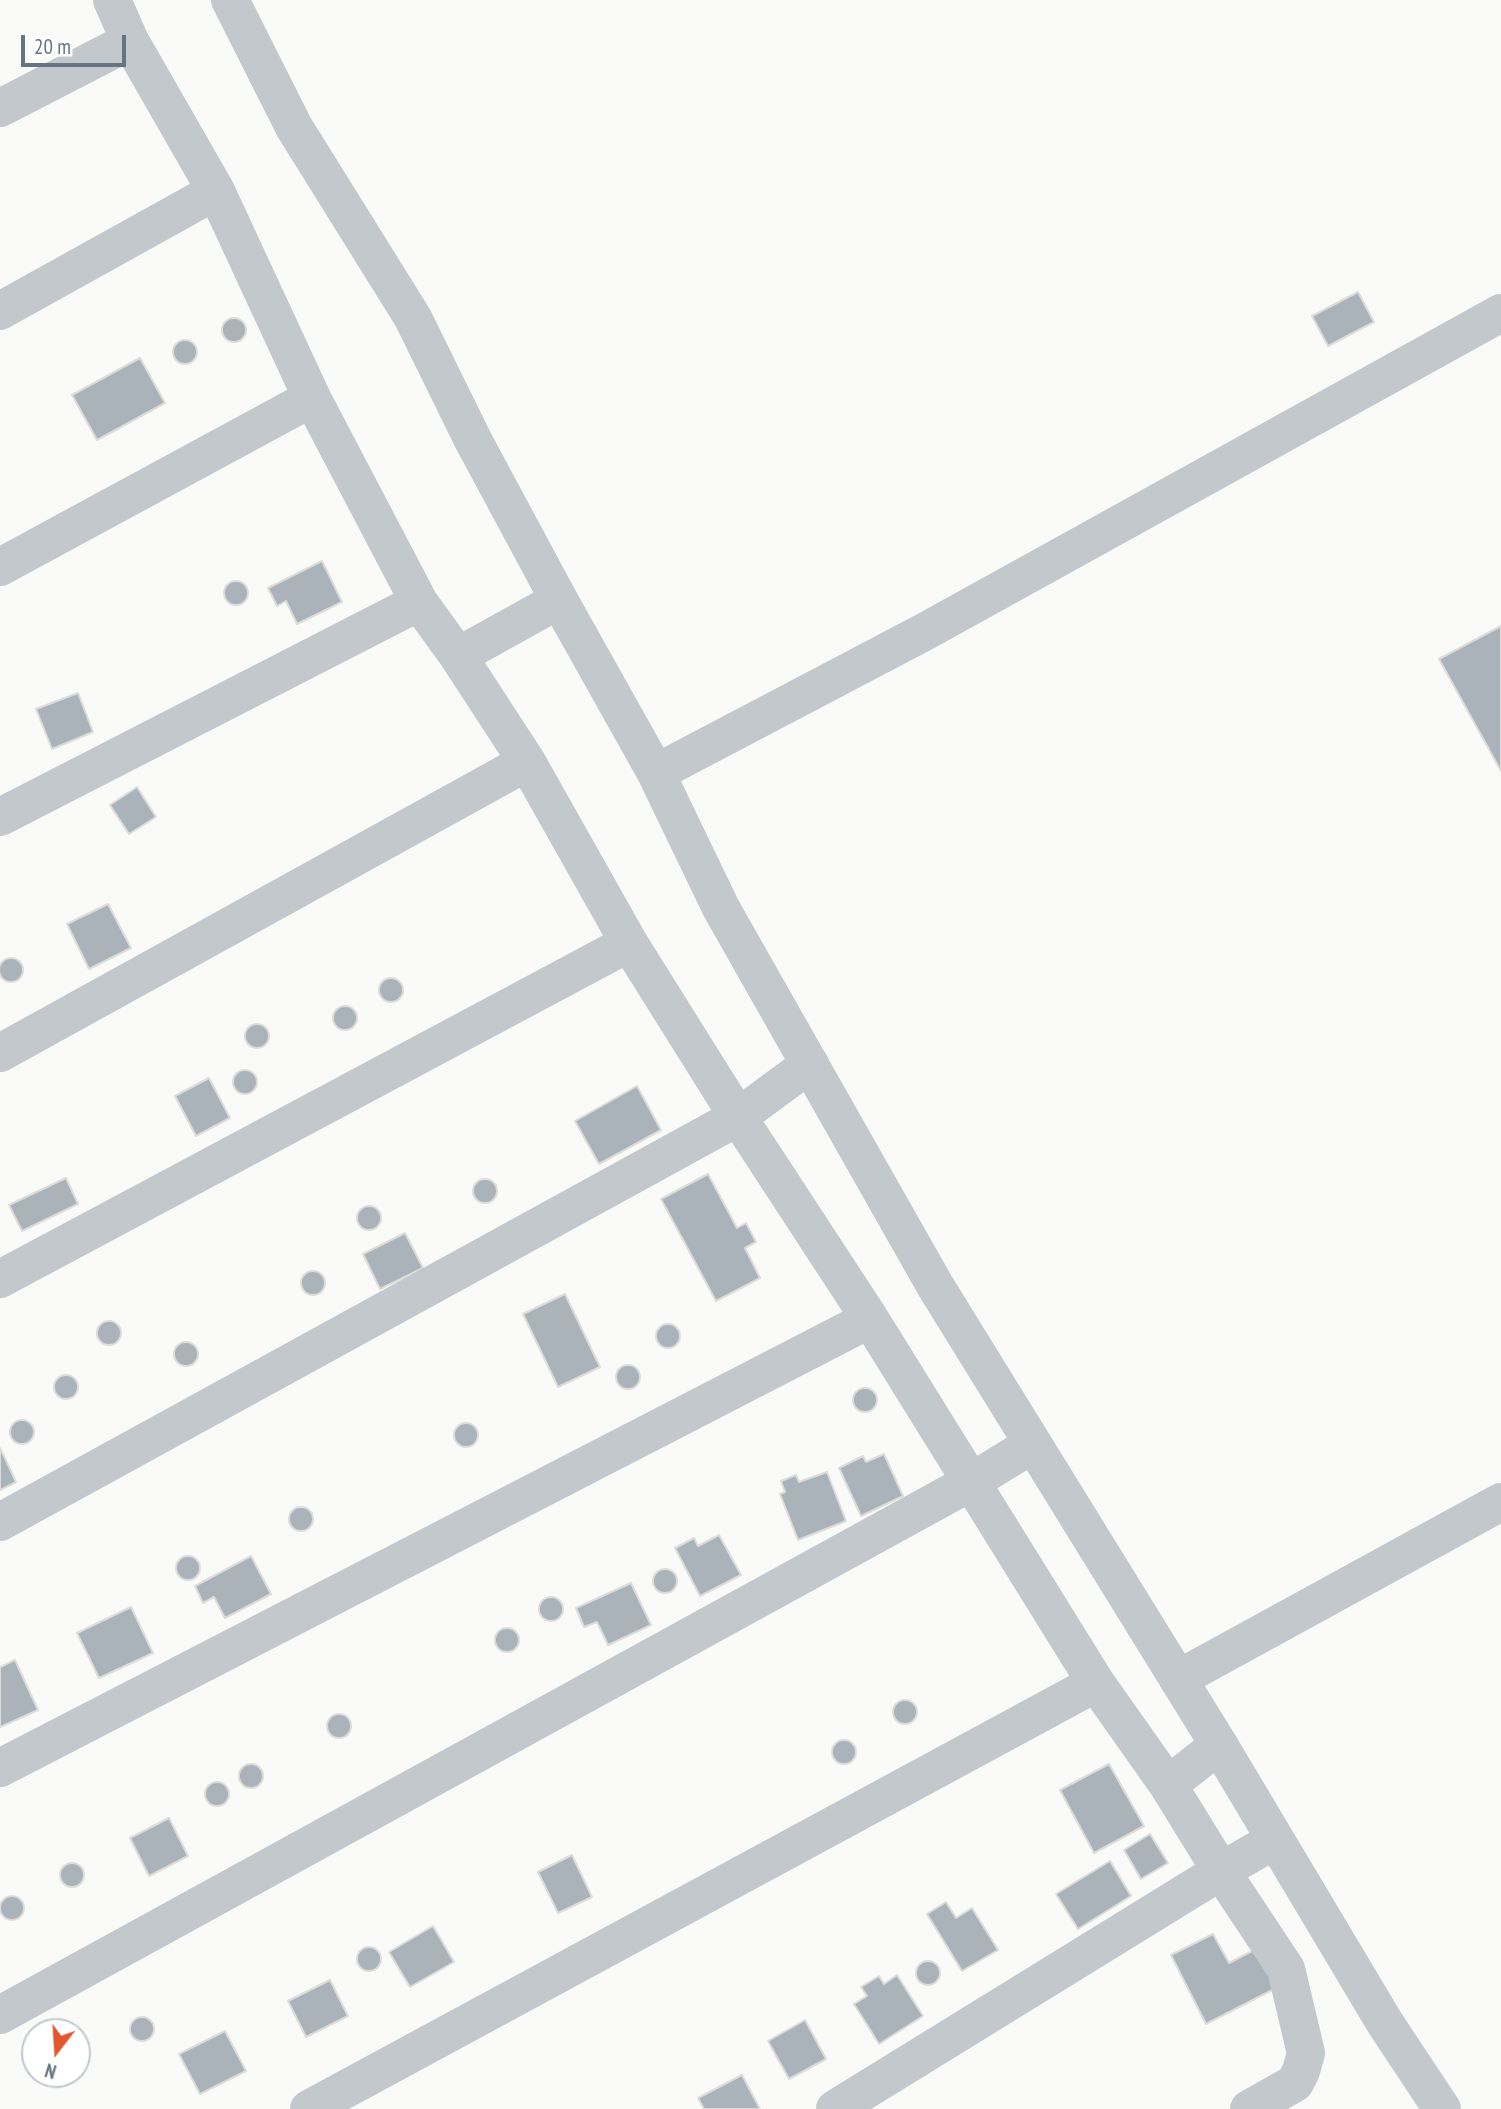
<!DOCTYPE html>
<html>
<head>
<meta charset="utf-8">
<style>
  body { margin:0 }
  #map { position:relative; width:1501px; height:2109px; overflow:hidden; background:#fafaf8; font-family:"PT Sans Narrow",sans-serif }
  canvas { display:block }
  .north { position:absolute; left:21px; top:2018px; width:70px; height:70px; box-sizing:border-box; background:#fff; border:2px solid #c1c8cd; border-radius:50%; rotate:197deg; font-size:19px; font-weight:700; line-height:28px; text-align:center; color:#657683 }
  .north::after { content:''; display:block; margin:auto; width:24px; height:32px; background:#e4572e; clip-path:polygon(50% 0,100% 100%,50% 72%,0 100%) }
  .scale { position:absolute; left:21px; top:35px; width:105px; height:32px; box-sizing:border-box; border:4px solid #657683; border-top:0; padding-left:9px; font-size:21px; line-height:24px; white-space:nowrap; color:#657683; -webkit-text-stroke:5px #fff; paint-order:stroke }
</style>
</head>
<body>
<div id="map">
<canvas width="1501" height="2109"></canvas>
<div class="north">N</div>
<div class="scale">20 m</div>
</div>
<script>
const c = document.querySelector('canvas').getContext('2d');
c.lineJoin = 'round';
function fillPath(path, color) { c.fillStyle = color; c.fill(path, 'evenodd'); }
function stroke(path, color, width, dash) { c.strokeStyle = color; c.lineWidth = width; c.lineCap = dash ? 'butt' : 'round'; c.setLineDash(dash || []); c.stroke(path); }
const building = new Path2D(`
  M1358,292L1374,322L1328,346L1312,316Z
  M222 330a12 12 0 1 1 24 0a12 12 0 1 1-24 0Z
  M173 352a12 12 0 1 1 24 0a12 12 0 1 1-24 0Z
  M140,358L165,403L97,440L72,395Z
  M322,561L342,602L297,624L286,601L277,606L268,588Z
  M224 593a12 12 0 1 1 24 0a12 12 0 1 1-24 0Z
  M1501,626V771L1439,659Z
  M78,693L93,732L52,749L36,709Z
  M137,787L156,817L129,834L110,805Z
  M108,904L131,948L89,969L67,924Z
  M-1 970a12 12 0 1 1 24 0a12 12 0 1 1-24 0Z
  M379 990a12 12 0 1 1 24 0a12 12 0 1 1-24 0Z
  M333 1018a12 12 0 1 1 24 0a12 12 0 1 1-24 0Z
  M245 1036a12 12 0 1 1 24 0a12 12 0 1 1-24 0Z
  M233 1082a12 12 0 1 1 24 0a12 12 0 1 1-24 0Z
  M209,1078L230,1118L196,1136L175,1096Z
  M637,1086L661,1130L599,1164L575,1121Z
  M708,1174L737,1228L746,1223L756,1242L745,1248L760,1278L716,1301L661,1199Z
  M66,1178L78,1204L22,1231L9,1205Z
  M473 1191a12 12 0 1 1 24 0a12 12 0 1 1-24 0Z
  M357 1218a12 12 0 1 1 24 0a12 12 0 1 1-24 0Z
  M405,1233L423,1268L380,1289L363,1254Z
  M301 1283a12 12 0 1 1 24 0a12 12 0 1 1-24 0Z
  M565,1294L600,1367L558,1387L523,1314Z
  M97 1333a12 12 0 1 1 24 0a12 12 0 1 1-24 0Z
  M656 1336a12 12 0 1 1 24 0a12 12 0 1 1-24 0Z
  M174 1354a12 12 0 1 1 24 0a12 12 0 1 1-24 0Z
  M616 1377a12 12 0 1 1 24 0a12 12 0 1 1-24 0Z
  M54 1387a12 12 0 1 1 24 0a12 12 0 1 1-24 0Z
  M853 1400a12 12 0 1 1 24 0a12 12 0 1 1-24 0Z
  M10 1432a12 12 0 1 1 24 0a12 12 0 1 1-24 0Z
  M454 1435a12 12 0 1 1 24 0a12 12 0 1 1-24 0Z
  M0,1448L16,1482L0,1490Z
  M884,1454L903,1496L861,1516L839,1468L863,1456L866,1462Z
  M827,1472L846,1521L798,1540L780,1494L785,1492L781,1481L796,1475L799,1482Z
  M289 1519a12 12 0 1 1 24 0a12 12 0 1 1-24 0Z
  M719,1535L741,1575L700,1596L675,1548L694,1538L698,1546Z
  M251,1556L271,1594L225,1618L214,1597L203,1603L195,1586Z
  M176 1568a12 12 0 1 1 24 0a12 12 0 1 1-24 0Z
  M653 1581a12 12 0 1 1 24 0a12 12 0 1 1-24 0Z
  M631,1583L651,1625L608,1645L597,1622L584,1627L576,1608Z
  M539 1609a12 12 0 1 1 24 0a12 12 0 1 1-24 0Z
  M131,1607L153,1653L99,1678L77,1633Z
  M495 1640a12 12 0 1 1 24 0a12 12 0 1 1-24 0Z
  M15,1660L38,1710L0,1727V1667Z
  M893 1712a12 12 0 1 1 24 0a12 12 0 1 1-24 0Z
  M327 1726a12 12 0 1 1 24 0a12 12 0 1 1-24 0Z
  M832 1752a12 12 0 1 1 24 0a12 12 0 1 1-24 0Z
  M1109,1764L1144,1826L1094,1853L1060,1790Z
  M239 1776a12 12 0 1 1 24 0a12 12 0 1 1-24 0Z
  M205 1794a12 12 0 1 1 24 0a12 12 0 1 1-24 0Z
  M169,1818L188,1856L149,1876L130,1838Z
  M1150,1834L1168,1863L1141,1879L1124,1850Z
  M572,1855L592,1897L558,1913L538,1872Z
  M1110,1861L1131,1896L1078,1929L1056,1894Z
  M60 1875a12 12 0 1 1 24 0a12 12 0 1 1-24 0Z
  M0 1908a12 12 0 1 1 24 0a12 12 0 1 1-24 0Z
  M946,1902L956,1918L972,1908L998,1950L962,1971L927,1914Z
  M433,1926L454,1962L410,1987L389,1952Z
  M1213,1934L1229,1963L1258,1948L1278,1987L1206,2024L1171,1955Z
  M357 1959a12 12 0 1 1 24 0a12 12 0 1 1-24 0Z
  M916 1973a12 12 0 1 1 24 0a12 12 0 1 1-24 0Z
  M897,1975L923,2016L879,2044L854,2004L867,1996L861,1987L879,1976L884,1984Z
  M330,1980L348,2016L306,2037L288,2001Z
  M130 2029a12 12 0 1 1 24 0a12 12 0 1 1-24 0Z
  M805,2020L826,2059L789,2079L768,2041Z
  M225,2031L246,2071L200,2094L179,2054Z
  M742,2075L760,2109H704L698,2098Z`);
fillPath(building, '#aab3b9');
stroke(building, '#dcdcda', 2);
stroke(new Path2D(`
  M112,0L130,41L216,191L312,398L419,602L458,656L527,762L629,943L738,1117L870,1319L1096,1683L1168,1785L1221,1871L1286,1969L1306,2053L1301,2071L1295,2083L1249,2109
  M0,108L130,41
  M0,311L216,191
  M0,567L312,398
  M458,656L559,600
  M656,773L926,631L1501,313
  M0,817L419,602
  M0,1053L527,762
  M0,1279L629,943
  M0,1522L738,1117L810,1064
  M1178,1679L1501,1502
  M0,1768L870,1319
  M1168,1785L1219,1745
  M0,2015L971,1482L1033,1444
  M309,2109L1096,1683
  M835,2109L1221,1871L1275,1840`), '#c3c8cc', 38);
stroke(new Path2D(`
  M230,0L294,127L413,318L473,440L559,600L656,773L721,908L936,1287L1219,1745L1385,2023L1442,2109`), '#c3c8cc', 38);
</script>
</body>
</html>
